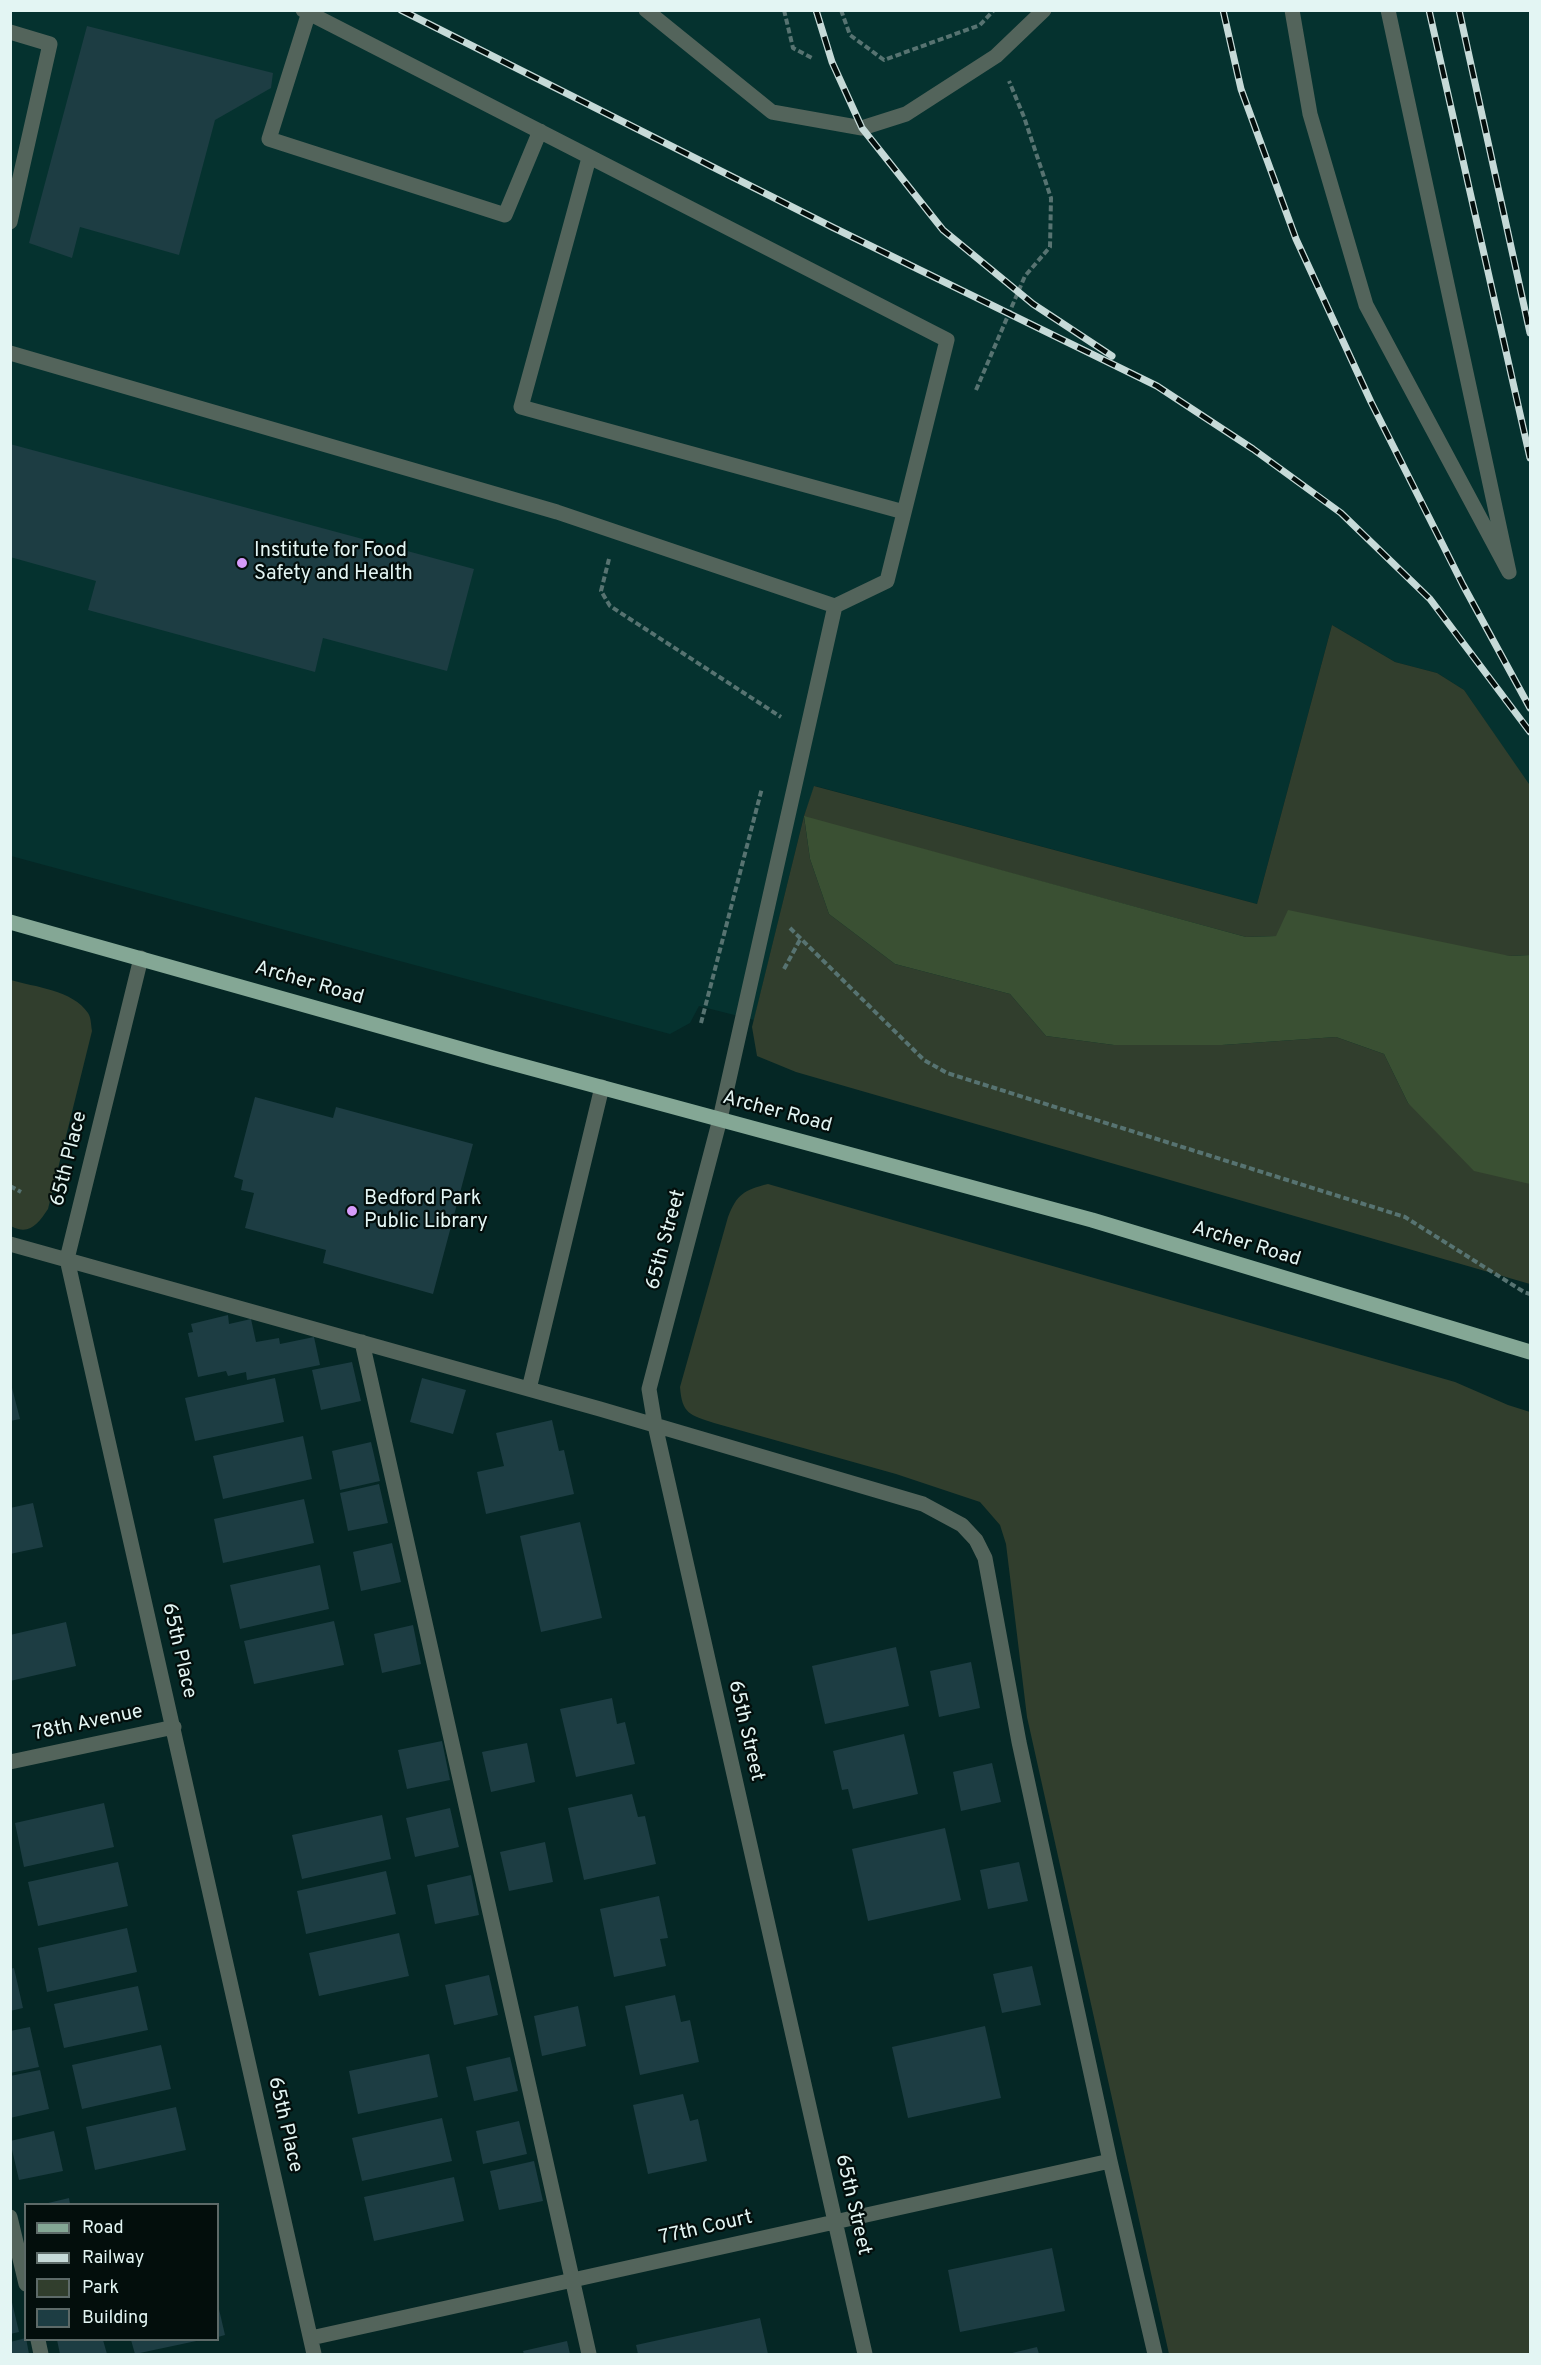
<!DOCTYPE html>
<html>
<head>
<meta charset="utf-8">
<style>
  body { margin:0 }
  #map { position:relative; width:1541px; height:2365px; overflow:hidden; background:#052725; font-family:Overpass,sans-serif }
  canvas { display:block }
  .frame { position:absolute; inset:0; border:12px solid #e3f5f3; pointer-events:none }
  .legend { position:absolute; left:24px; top:2203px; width:195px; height:138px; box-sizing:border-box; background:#030e0c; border:2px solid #5d6a68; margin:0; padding:8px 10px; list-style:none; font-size:18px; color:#e3f5f3 }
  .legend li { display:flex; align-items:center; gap:12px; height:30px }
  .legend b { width:30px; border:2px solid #5d6a68 }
</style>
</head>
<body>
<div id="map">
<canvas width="1541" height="2365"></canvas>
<div class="frame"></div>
<ul class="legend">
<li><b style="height:8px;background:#84a795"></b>Road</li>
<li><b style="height:8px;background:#c6dad8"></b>Railway</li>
<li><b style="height:16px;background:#313e2d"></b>Park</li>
<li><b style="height:16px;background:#1d3d43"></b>Building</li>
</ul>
</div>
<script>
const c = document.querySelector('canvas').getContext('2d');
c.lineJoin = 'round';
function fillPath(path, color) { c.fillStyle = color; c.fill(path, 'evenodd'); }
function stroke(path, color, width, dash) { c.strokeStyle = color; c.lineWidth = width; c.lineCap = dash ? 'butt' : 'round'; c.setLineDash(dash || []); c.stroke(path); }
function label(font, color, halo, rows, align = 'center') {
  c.font = font + ' Overpass,sans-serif'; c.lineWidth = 4.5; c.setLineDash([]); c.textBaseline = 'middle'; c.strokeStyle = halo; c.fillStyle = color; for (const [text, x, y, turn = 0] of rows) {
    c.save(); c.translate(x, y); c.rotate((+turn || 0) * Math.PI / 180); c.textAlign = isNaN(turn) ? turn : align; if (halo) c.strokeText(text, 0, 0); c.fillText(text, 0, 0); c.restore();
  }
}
fillPath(new Path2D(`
  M10,11H1530V787L1464,690L1437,673L1395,662L1332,625L1257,904L815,786L804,816L754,1020L699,1006L690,1023L670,1034L11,856Z`), '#05322f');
fillPath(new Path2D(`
  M1332,625L1395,662L1437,673L1464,690L1529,784L1530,787V955L1510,956L1276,936L1246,937L804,817L810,859L829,914L895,964L1010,994L1046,1036L1114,1045H1222L1336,1037L1384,1054L1408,1103L1530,1184V1284L796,1072L757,1056L752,1027L804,816L814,786L1257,904Z
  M11,980C34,987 73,990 88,1013C91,1017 91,1025 92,1031L48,1209C38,1224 29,1236 11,1226Z
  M768,1184L1455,1382L1508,1405L1530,1412V2354H1169L1027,1717L1006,1544L1000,1525L980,1502L896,1474L714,1423C690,1415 682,1414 680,1387L728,1217C737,1194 744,1190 768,1184Z`), '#313e2d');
fillPath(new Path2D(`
  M804,816L1246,937L1276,936L1288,910L1510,956L1530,955V1184L1474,1171L1408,1103L1384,1054L1336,1037L1222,1045H1114L1046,1036L1010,994L895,964L829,914L810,859Z`), '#3a5033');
fillPath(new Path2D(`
  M87,26L273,73L271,88L215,120L179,255L80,227L72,258L29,243Z
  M10,444L474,569L447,671L323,638L315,672L88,610L96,581L10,557Z
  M255,1097L333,1118L336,1107L473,1144L433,1294L323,1263L326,1250L245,1228L254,1193L241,1190L243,1180L234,1177Z
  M228,1315L229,1324L251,1319L256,1342L279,1338L280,1344L314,1337L320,1365L247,1380L246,1372L228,1376L226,1371L198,1377L188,1333L193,1332L191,1324Z
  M352,1362L361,1401L321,1410L312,1370Z
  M275,1378L284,1422L195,1441L185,1398Z
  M422,1378L466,1390L453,1434L410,1422Z
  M10,1380L20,1419L10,1421Z
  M552,1420L559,1451L564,1450L574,1494L486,1514L477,1472L504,1466L496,1433Z
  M303,1436L312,1479L223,1499L213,1456Z
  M371,1442L380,1481L340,1490L332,1451Z
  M379,1484L388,1523L348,1531L340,1493Z
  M304,1499L314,1543L223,1563L214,1519Z
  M33,1503L43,1547L10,1554V1508Z
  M580,1522L602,1618L541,1632L520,1536Z
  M392,1543L401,1582L361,1591L353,1552Z
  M320,1565L329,1609L240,1629L230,1585Z
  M334,1621L344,1665L254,1684L244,1641Z
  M66,1622L76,1666L10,1681V1635Z
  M413,1625L421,1664L382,1673L374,1634Z
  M896,1647L909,1706L825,1724L812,1666Z
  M971,1662L980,1708L939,1717L930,1671Z
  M612,1698L617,1724L625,1722L635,1764L576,1777L560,1709Z
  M904,1734L918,1794L853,1809L848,1789L842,1790L833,1751Z
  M442,1741L450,1780L407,1789L398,1750Z
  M527,1743L535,1782L491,1792L482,1752Z
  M992,1763L1001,1802L961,1811L953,1772Z
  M632,1794L638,1817L645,1816L656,1864L584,1880L568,1808Z
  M104,1803L114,1847L24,1867L15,1823Z
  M450,1808L459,1847L415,1857L406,1818Z
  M382,1815L391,1859L302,1879L292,1835Z
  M945,1828L961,1900L868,1921L852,1849Z
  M545,1842L553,1882L509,1891L500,1852Z
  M118,1862L128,1906L38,1926L28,1882Z
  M1019,1862L1028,1901L988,1909L980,1870Z
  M386,1871L396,1914L306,1934L297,1891Z
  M471,1875L479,1915L435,1924L427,1885Z
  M659,1896L668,1938L660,1939L666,1966L614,1977L600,1909Z
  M127,1928L137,1972L47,1992L38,1948Z
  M399,1933L409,1976L319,1996L309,1953Z
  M1032,1966L1041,2005L1002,2013L993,1974Z
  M14,1968L23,2008L10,2011V1969Z
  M489,1975L498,2015L454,2025L445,1985Z
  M138,1986L148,2030L64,2048L54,2004Z
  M675,1995L681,2022L690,2020L699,2062L640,2075L625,2006Z
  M578,2006L586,2046L542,2056L534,2016Z
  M985,2026L1001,2098L908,2118L892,2047Z
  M30,2027L39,2067L10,2073V2031Z
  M161,2045L171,2089L82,2109L72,2065Z
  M429,2054L438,2097L358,2114L349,2071Z
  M510,2057L518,2091L474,2101L466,2067Z
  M40,2070L49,2109L10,2118V2076Z
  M683,2094L690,2121L698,2119L707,2161L648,2174L633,2105Z
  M176,2107L186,2150L95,2170L86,2127Z
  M442,2118L452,2161L362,2181L352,2138Z
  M519,2121L527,2154L483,2164L476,2131Z
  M54,2131L63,2171L19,2180L10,2141Z
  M534,2161L543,2201L499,2210L490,2171Z
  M454,2177L464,2221L374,2241L364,2197Z
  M69,2198L70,2204H44Z
  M1052,2248L1065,2311L960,2332L948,2270Z
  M11,2298L19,2332L10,2334V2299Z
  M218,2305L225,2335L218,2337Z
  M760,2318L768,2354H638L636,2345Z
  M26,2338L29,2354H10V2342Z
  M57,2340H103L107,2354H60Z
  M131,2340H201L135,2354Z
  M567,2341L570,2354H524L523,2351Z
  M1037,2347L1039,2354H1008Z`), '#1d3d43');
stroke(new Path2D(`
  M784,10L793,48L814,59
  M841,10L850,35L884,60L980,25L994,10
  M976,390L1025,276L1050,247L1051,198L1024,117L1009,81
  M609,559L601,591L610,606L781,717
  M790,928L924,1060L947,1073L1405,1217L1524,1292L1530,1294
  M784,969L801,938
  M701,1023L762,788
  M10,1186L21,1192`), '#577371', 4, [6, 3]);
stroke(new Path2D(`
  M303,10L947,340L887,581L835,606L720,1119L649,1389L655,1425L865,2354
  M646,10L772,112L862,128L906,114L996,56L1044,10
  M1292,10L1310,114L1366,305L1509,572L1388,10
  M309,12L269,139L505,215L540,131
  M10,32L50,44L10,222
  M589,158L521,407L904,512
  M10,353L557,512L835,606
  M141,958L67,1259L314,2354
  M10,1244L600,1409L923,1504L962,1525L976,1540L985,1558L1019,1742L1110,2161L1155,2354
  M362,1342L589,2354
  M529,1389L602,1087
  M10,1762L174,1727
  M10,2217L26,2284
  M311,2338L1110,2161
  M38,2340L41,2354`), '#53645b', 15);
stroke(new Path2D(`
  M10,922L493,1058L1092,1220L1530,1352`), '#84a795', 15);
const rail = new Path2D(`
  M401,10L832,227L1157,386L1253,449L1341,513L1430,599L1530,732
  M816,10L832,62L862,128L943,230L1033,304L1112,356
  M1223,10L1241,89L1296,239L1371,402L1463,585L1530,708
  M1429,10L1530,458
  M1459,10L1530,333`);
stroke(rail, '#c6dad8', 7);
stroke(rail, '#030e0c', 4.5, [14]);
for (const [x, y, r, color] of [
  [242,563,6,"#d69bfa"],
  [352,1211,6,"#d69bfa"]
]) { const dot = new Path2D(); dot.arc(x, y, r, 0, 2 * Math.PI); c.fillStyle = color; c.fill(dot); stroke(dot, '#030e0c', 2); }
label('20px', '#e3f5f3', '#030e0c', [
  ["Institute for Food",254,552],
  ["Safety and Health",254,575],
  ["Bedford Park",364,1200],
  ["Public Library",364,1223]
], 'left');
label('20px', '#e3f5f3', '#030e0c', [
  ["Archer Road",309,984,16],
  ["Archer Road",777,1113,15],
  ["65th Place",70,1159,-76],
  ["65th Street",667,1240,-75],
  ["Archer Road",1246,1245,17],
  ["65th Place",178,1651,77],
  ["78th Avenue",88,1724,-12],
  ["65th Street",745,1731,77],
  ["65th Place",284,2125,77],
  ["65th Street",852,2205,77],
  ["77th Court",706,2229,-13]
]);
</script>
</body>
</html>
